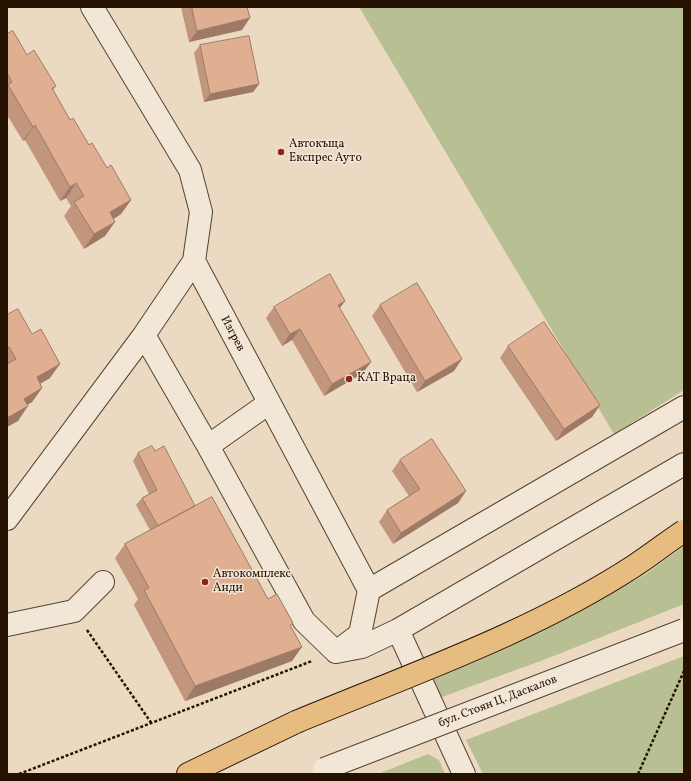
<!DOCTYPE html>
<html>
<head>
<meta charset="utf-8">
<style>
  body { margin:0 }
  #map { position:relative; width:691px; height:781px; overflow:hidden; background:#ebd9c1; font-family:Vollkorn,serif }
  canvas { display:block }
  .frame { position:absolute; inset:0; border:8px solid #251100; pointer-events:none }
</style>
</head>
<body>
<div id="map">
<canvas width="691" height="781"></canvas>
<div class="frame"></div>
</div>
<script>
const c = document.querySelector('canvas').getContext('2d');
c.lineJoin = 'round';
function fillPath(path, color) { c.fillStyle = color; c.fill(path, 'evenodd'); }
function stroke(path, color, width, dash) { c.strokeStyle = color; c.lineWidth = width; c.lineCap = dash ? 'butt' : 'round'; c.setLineDash(dash || []); c.stroke(path); }
function label(font, color, halo, rows, align = 'center') {
  c.font = font + ' Vollkorn,serif'; c.lineWidth = 3; c.setLineDash([]); c.textBaseline = 'middle'; c.strokeStyle = halo; c.fillStyle = color; for (const [text, x, y, turn = 0] of rows) {
    c.save(); c.translate(x, y); c.rotate((+turn || 0) * Math.PI / 180); c.textAlign = isNaN(turn) ? turn : align; if (halo) c.strokeText(text, 0, 0); c.fillText(text, 0, 0); c.restore();
  }
}
fillPath(new Path2D(`
  M359,7H684V390L614,434Z
  M684,546V604L546,659L439,698L431,679L555,623L646,574Z
  M684,656V774H483L466,740Z
  M428,754L439,760L445,774H378Z`), '#b8bf92');
const minor = new Path2D(`
  M92,7L190,170L201,212L194,261L369,590L360,634L336,652
  M144,335L208,446L304,621L336,652L362,647L398,630
  M208,446L269,403
  M7,519L144,335L194,261
  M369,590L684,407
  M7,625L74,611L103,582
  M464,774L398,630L684,464`);
const major = new Path2D(`
  M188,774L296,722`);
stroke(minor, '#564330', 24);
stroke(major, '#251100', 24);
stroke(new Path2D(`
  M87,630L152,724
  M19,774L312,661
  M638,774L684,671`), '#251100', 2.5, [3, 2]);
stroke(minor, '#f2e6d7', 22);
stroke(major, '#e6bc80', 22);
const minorBridge = new Path2D(`
  M324,769L684,630`);
const majorBridge = new Path2D(`
  M296,722C409,675 531,633 634,566C651,555 667,542 684,531`);
stroke(minorBridge, '#564330', 24, []);
stroke(majorBridge, '#251100', 24, []);
stroke(minorBridge, '#f2e6d7', 22);
stroke(majorBridge, '#e6bc80', 22);
fillPath(new Path2D(`
  M181,7H247L242,30L189,42Z
  M7,34L27,55L56,86L53,90L70,120L131,200L121,214L114,219L105,236L84,249L64,216L71,206L66,198L60,201L25,140L23,141L7,115Z
  M200,45L259,84L253,92L204,102L194,53Z
  M380,305L454,371L417,392L372,316Z
  M274,307L340,309L363,373L324,396L292,340L282,346L266,318Z
  M7,315L50,378L40,384L42,388L32,402L27,405L18,421L7,427Z
  M508,346L600,405L592,417L556,441L500,358Z
  M155,451L195,506L268,599L291,627L292,661L185,701L134,605L138,599L115,558L125,544L150,530L136,505L142,498L149,494L133,461L138,453Z
  M400,460L466,491L458,503L393,544L379,522L387,510L409,496L392,471Z`), '#c1967d');
fillPath(new Path2D(`
  M250,18L242,30L189,42L197,31Z
  M259,84L253,92L204,102L210,94Z
  M35,125L25,140L23,141L33,127Z
  M76,183L66,198L60,201L70,187Z
  M131,200L121,214L100,227L110,212Z
  M115,222L105,236L84,249L94,234Z
  M345,301L337,312L338,305Z
  M300,329L292,340L282,346L290,334Z
  M462,359L454,371L417,392L425,381Z
  M371,362L363,373L324,396L332,384Z
  M60,364L50,378L27,391L37,377Z
  M42,388L32,402L14,413L24,399Z
  M600,405L592,417L556,441L564,429Z
  M28,406L18,421L7,427V418Z
  M466,491L458,503L393,544L401,533Z
  M302,647L292,661L185,701L195,686Z`), '#9d7a66');
const building = new Path2D(`
  M192,7H247L250,18L197,31Z
  M13,31L27,55L34,50L56,86L52,88L70,120L73,118L89,145L92,143L107,168L111,165L131,200L110,212L115,222L94,234L74,202L84,196L76,183L70,187L35,125L33,127L8,85L12,82L7,73V34Z
  M249,36L259,84L210,94L200,45Z
  M330,274L345,301L338,305L371,362L332,384L300,329L290,334L274,307Z
  M417,283L462,359L425,381L380,305Z
  M18,309L32,334L41,329L60,364L37,377L42,388L24,399L28,406L7,418V372L8,371L7,368V364L16,359L9,347L7,348V315Z
  M544,322L600,405L564,429L508,346Z
  M432,439L466,491L401,533L387,510L420,489L400,460Z
  M152,446L155,451L164,446L195,506L158,526L142,498L157,490L138,453Z
  M212,497L268,599L277,594L293,623L290,625L302,647L195,686L144,590L149,588L125,544Z`);
fillPath(building, '#e0af91');
stroke(building, '#9d7a66', 1);
for (const [x, y, r, color] of [
  [281,152,4,"#8f2418"],
  [349,379,4,"#8f2418"],
  [205,582,4,"#8f2418"]
]) { const dot = new Path2D(); dot.arc(x, y, r, 0, 2 * Math.PI); c.fillStyle = color; c.fill(dot); stroke(dot, '#f2e6d7', 1.5); }
label('12px', '#251100', '#f2e6d7', [
  ["Автокъща",289,145],
  ["Експрес Ауто",289,159],
  ["КАТ Враца",357,379],
  ["Автокомплекс",213,575],
  ["Анди",213,589]
], 'left');
label('12px', '#251100', '#f2e6d7', [
  ["Изгрев",232,334,62],
  ["бул. Стоян Ц. Даскалов",498,702,-21]
]);
</script>
</body>
</html>
